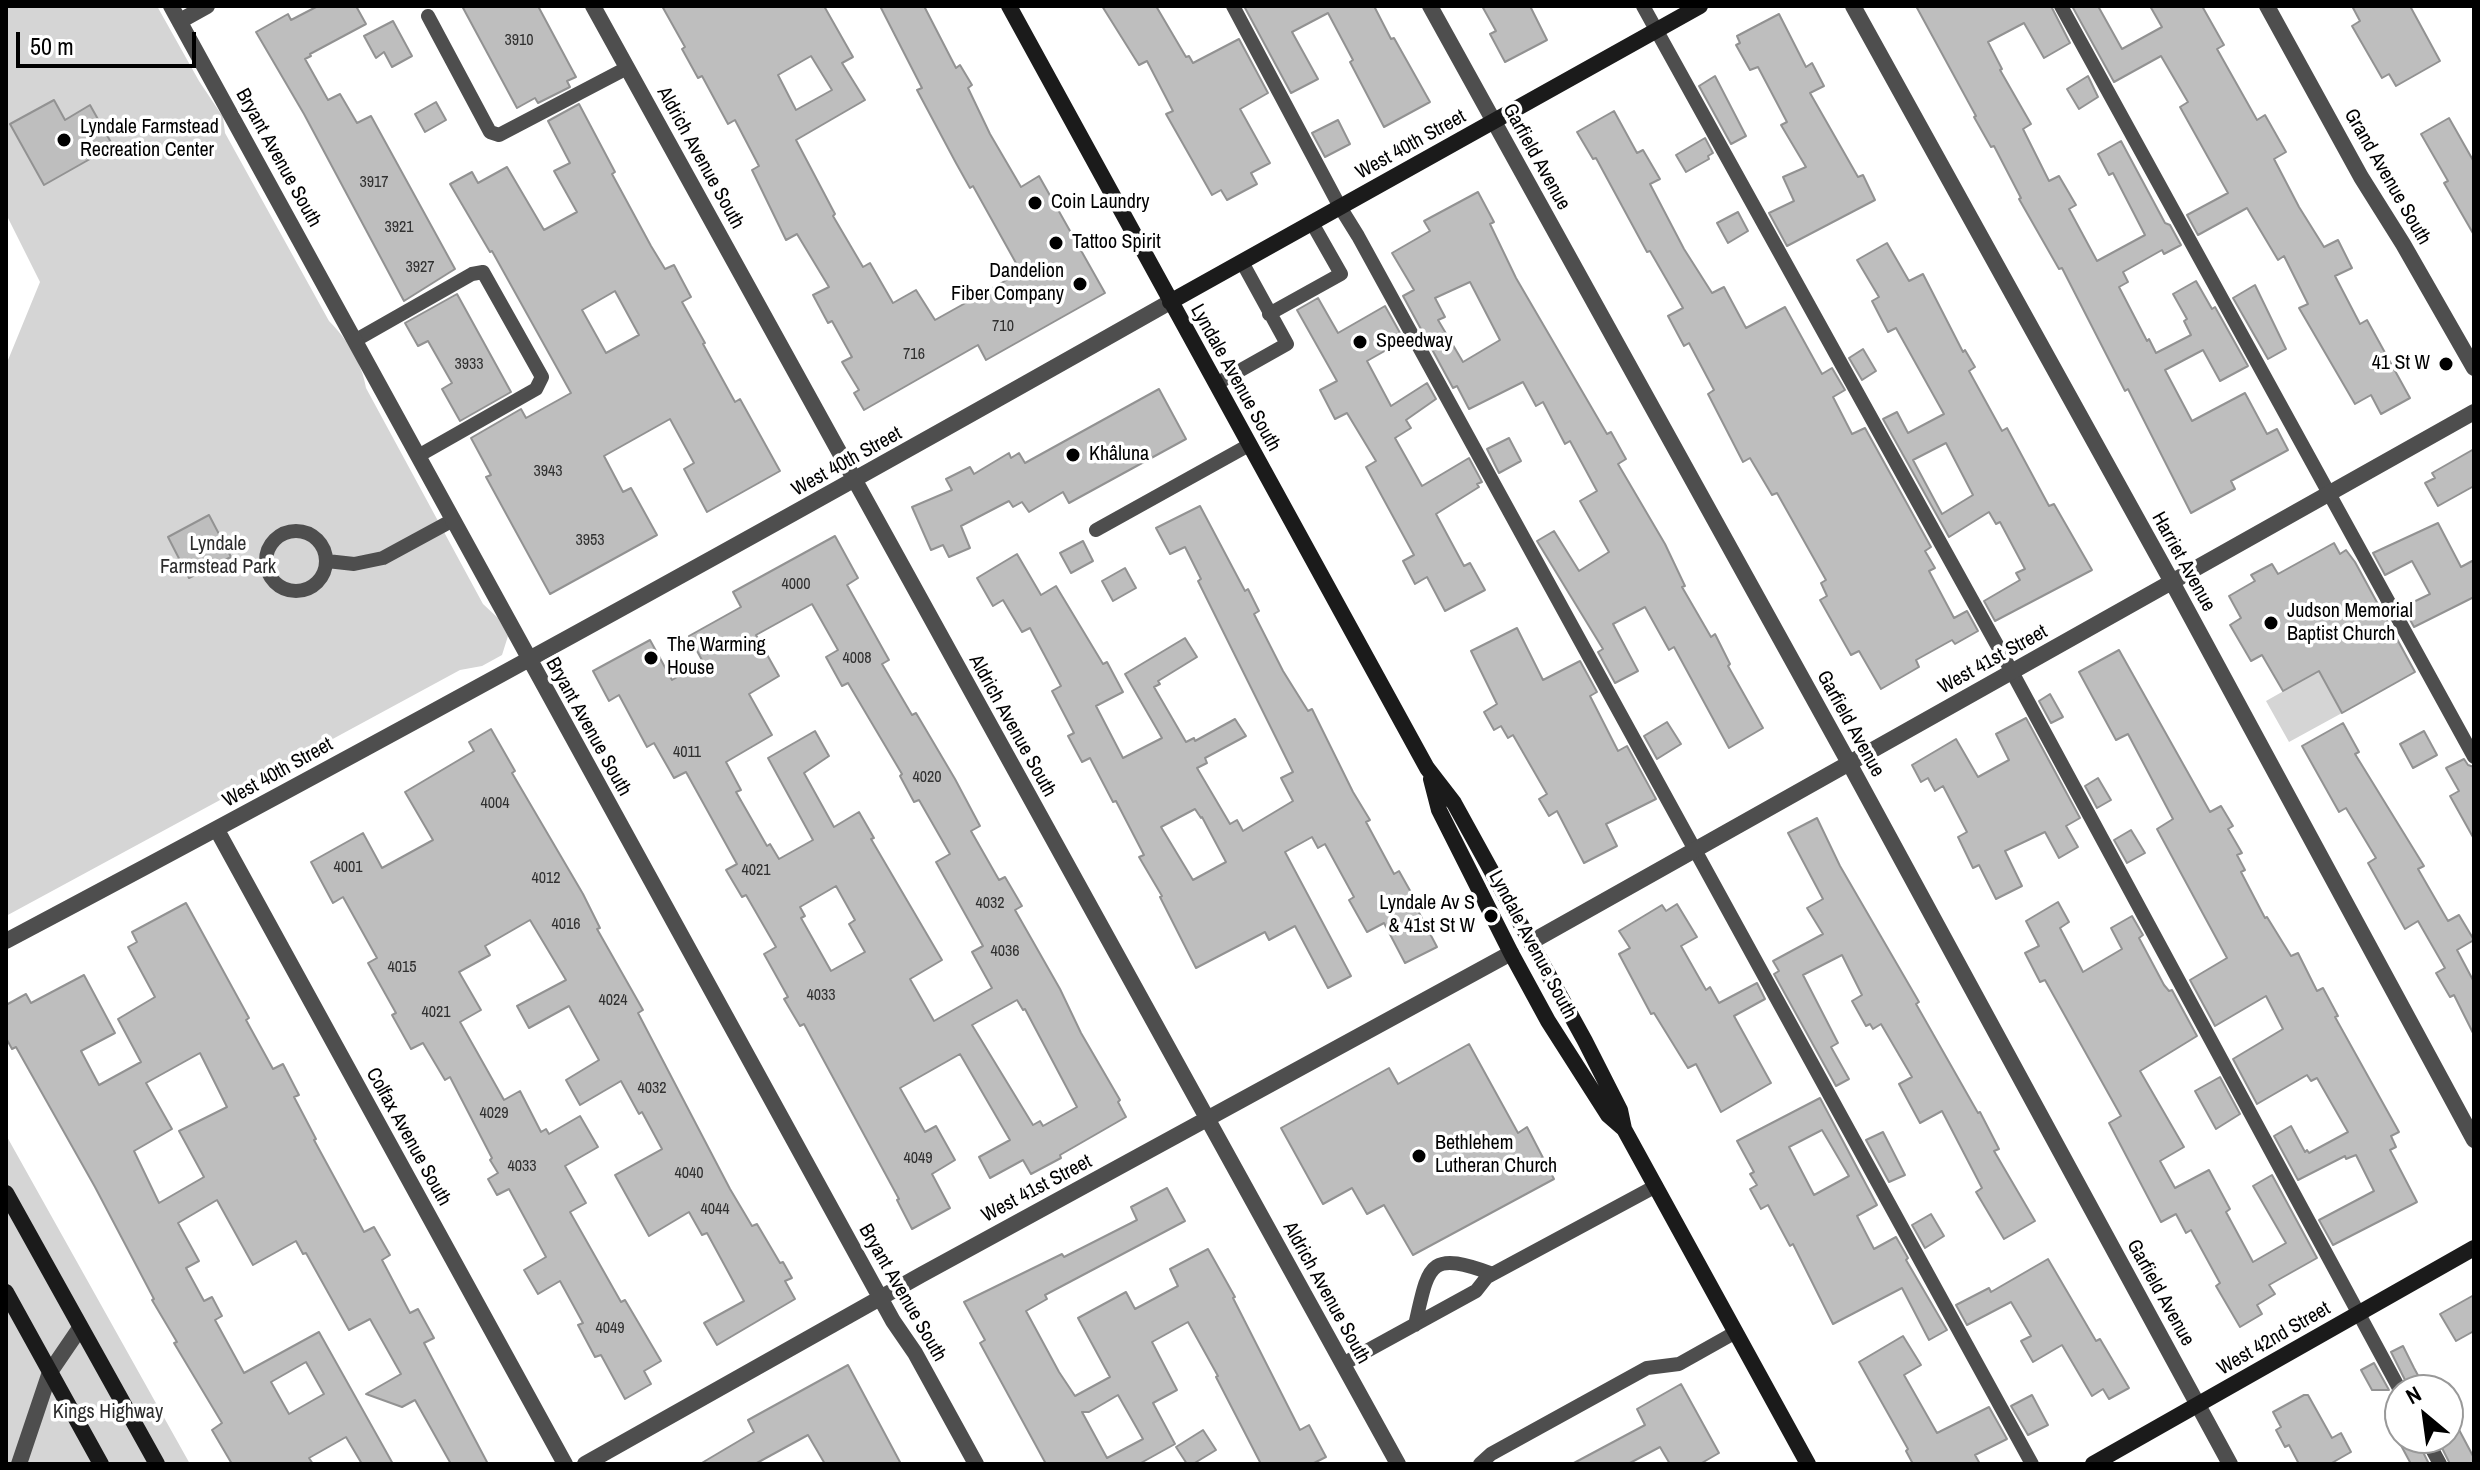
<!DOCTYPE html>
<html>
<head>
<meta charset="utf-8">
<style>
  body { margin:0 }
  #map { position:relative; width:2480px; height:1470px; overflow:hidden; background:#fff; font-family:"Archivo Narrow",sans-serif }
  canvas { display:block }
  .frame { position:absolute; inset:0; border:8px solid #000; pointer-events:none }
  .north { position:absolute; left:2384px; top:1374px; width:80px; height:80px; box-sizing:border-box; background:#fff; border:2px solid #999; border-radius:50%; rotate:331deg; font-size:22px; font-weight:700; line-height:32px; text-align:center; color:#000 }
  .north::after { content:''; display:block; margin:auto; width:28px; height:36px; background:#000; clip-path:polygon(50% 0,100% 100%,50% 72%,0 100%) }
  .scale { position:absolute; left:16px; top:32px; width:180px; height:36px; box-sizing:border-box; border:4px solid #000; border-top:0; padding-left:10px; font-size:24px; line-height:28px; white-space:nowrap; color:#000; -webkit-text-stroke:6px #fff; paint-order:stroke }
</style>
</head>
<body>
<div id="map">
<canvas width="2480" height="1470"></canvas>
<div class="frame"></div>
<div class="north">N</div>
<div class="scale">50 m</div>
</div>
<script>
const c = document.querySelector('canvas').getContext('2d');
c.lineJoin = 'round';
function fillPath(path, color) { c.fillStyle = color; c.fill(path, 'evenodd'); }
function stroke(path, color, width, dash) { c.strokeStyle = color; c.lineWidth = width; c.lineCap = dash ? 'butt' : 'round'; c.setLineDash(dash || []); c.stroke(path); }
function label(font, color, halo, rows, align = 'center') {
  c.font = font + ' "Archivo Narrow",sans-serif'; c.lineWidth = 7; c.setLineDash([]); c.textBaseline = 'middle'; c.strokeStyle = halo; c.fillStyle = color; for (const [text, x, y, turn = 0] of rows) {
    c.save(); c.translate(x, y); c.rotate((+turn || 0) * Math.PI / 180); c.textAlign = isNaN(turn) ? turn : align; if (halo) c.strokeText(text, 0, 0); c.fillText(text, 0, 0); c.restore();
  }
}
fillPath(new Path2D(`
  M6,6H157L199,81L223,117L225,133L329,321C347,339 362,363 366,388L483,604L498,618L508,636L502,655L482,666L460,670L6,916V365L40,282L6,214Z
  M2319,671L2342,713L2289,742L2266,701Z
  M6,1135L190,1464H6Z`), '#d5d5d5');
const building = new Path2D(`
  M318,6H356L366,24L310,54L311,56L305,59L328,100L340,94L357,123L371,116L455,269L404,301L304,114L256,32L288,14L291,20Z
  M462,6H538L576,77L567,81L570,87L538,103L535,98L517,108Z
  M662,6H824L853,57L842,63L865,100L796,140L835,214L833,216L863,267L870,263L893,303L916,290L935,320L1021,272L973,186L970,188L956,163L917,90L922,88L880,6H924L956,68L960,65L972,85L968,88L990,134L1021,187L1039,176L1105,293L986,360L978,345L864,410L854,393L859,390L842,362L852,357L832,321L828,323L813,295L829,287L797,234L786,240L752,170L759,166L735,120L728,124L702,76L698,78L682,49L685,47ZM811,56L832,90L796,110L778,75Z
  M1102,6H1156L1186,57L1189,56L1193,63L1239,39L1268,93L1240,109L1270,163L1251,173L1257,184L1227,200L1221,190L1212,195L1166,114L1173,111L1147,61L1139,65Z
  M1244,6H1374L1391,39L1394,38L1430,102L1384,127L1350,62L1353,60L1328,13L1292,32L1318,79L1291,93Z
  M1482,6H1530L1547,40L1505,62L1490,34L1496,31Z
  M1916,6H2051L2070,43L2044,58L2024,23L1988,42L2002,69L2000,70L2031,124L2023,129L2049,181L2059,176L2076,205L2069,209L2097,261L2145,235L2113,173L2109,175L2098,154L2121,141L2165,223L2170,225L2181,245L2164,254L2162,250L2123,272L2128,282L2119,287L2147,341L2149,339L2156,353L2191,335L2184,321L2187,319L2173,294L2196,281L2212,309L2215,307L2248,366L2220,381L2203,350L2165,370L2192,421L2245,393L2267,434L2277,429L2288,450L2231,481L2235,489L2191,513L2128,389L2125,391L2062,268L2059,269L2019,199L2021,198L1994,146L1991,147L1974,117L1976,116Z
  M2072,6H2098L2122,49L2162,27L2150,6H2202L2224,45L2217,49L2257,120L2265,115L2286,152L2274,159L2299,207L2324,247L2338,240L2352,268L2335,276L2360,324L2367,320L2410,398L2381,414L2371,395L2355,404L2299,308L2308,304L2284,256L2278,260L2247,208L2198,235L2187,215L2228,193L2180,107L2188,102L2161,56L2114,82Z
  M2352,6H2410L2440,61L2396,86L2389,74L2382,78L2352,26L2360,21Z
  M1779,14L1806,67L1812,63L1824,86L1810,93L1858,177L1863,175L1875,200L1787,246L1769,213L1794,201L1783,177L1806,167L1781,125L1787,122L1758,67L1750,70L1736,45L1740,43L1737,36Z
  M393,21L412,56L392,67L384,52L376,58L364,36Z
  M1715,76L1746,136L1731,144L1699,86Z
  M2088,76L2098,97L2079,109L2067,89Z
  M54,100L65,120L90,105L113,146L44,185L10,124Z
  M436,102L446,120L425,132L415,114Z
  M579,104L615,172L612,174L651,246L665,269L674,265L691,297L682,302L705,343L703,344L735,402L740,399L780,471L707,512L684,469L694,463L670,419L604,456L623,492L631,488L657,535L550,594L486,477L491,475L471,438L521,409L526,418L571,393L492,251L490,252L450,184L472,172L478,183L507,167L544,230L577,212L554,171L570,163L548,121ZM615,291L639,335L606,353L582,310Z
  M1614,111L1637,153L1643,150L1660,179L1650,184L1684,249L1712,293L1724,287L1746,328L1785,307L1822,374L1832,368L1845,390L1833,397L1852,434L1865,428L1931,547L1925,551L1935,568L1929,571L1954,618L1967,611L1978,631L1955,644L1952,640L1916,660L1919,667L1881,689L1859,651L1851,655L1820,600L1827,596L1821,583L1826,580L1777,493L1772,495L1750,458L1743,462L1708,394L1714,390L1689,343L1684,346L1668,316L1683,308L1650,251L1647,252L1596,158L1593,159L1577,132Z
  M2449,118L2474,162V235L2444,183L2448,181L2421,134Z
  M1338,120L1350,144L1325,157L1312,133Z
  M1705,138L1713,153L1708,156L1709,159L1686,172L1676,155Z
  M1478,192L1494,222L1490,224L1516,278L1607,434L1611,432L1626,459L1618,464L1665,544L1685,586L1682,587L1711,637L1715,634L1730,664L1728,666L1763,728L1729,748L1674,647L1669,650L1645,607L1613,624L1638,671L1615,683L1598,652L1603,649L1537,541L1554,531L1579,571L1609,552L1580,501L1597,491L1570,441L1565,444L1543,402L1536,406L1523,382L1469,409L1457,386L1453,388L1403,296L1414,290L1392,253L1430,231L1424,221ZM1470,282L1500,340L1463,362L1438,320L1445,317L1435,298Z
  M1738,212L1748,231L1728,243L1717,223Z
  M1887,243L1909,281L1923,274L1963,352L1965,350L1975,367L1969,371L2002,431L2007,428L2049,506L2054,504L2092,570L1995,621L1984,601L2020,580L2016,573L2025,569L2000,522L1996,524L1989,512L1949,537L1883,419L1897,412L1908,433L1944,414L1896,328L1888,332L1872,301L1879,297L1857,260ZM1946,443L1973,495L1942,514L1913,460Z
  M2255,285L2286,349L2268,359L2233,298Z
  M457,294L511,392L460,421L442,389L452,383L428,341L418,346L405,323Z
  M1318,298L1338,333L1385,306L1404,340L1367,361L1391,406L1427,383L1436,399L1406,420L1411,428L1395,438L1422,486L1469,458L1482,482L1477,484L1479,487L1436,514L1464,566L1470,563L1485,590L1445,611L1427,577L1415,584L1403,561L1414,555L1366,467L1376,461L1347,413L1335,419L1320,390L1337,381L1297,310Z
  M1863,349L1876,371L1862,380L1849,358Z
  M1159,389L1186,439L1069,503L1063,492L1029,512L1022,502L1013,507L1009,501L961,526L970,548L949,557L943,545L931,550L912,507L952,490L946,479L970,467L974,474L1009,453L1011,458L1019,453L1025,463Z
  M1509,438L1521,461L1499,473L1487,449Z
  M2474,449V486L2438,506L2425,483L2435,478L2432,473Z
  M1200,506L1245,591L1248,589L1259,611L1254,614L1283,671L1308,711L1312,709L1353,792L1370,820L1366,822L1394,874L1399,871L1417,903L1415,905L1437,947L1405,963L1384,923L1367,932L1349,900L1354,897L1325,844L1318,848L1312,837L1285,852L1351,976L1328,988L1295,926L1269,940L1265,932L1196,968L1160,897L1162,896L1139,857L1144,855L1116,801L1113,802L1090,758L1082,762L1068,736L1074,733L1052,691L1061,686L1030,628L1022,632L1003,600L993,606L977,578L1017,554L1041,595L1056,586L1103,664L1107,662L1123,692L1096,706L1123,758L1162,738L1125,674L1185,638L1197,657L1158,681L1160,684L1154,687L1186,742L1194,738L1195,741L1235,719L1246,736L1205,758L1207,763L1197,768L1230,824L1237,820L1243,831L1293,801L1281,778L1293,772L1198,581L1201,579L1185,547L1170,554L1156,528ZM1195,809L1201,818L1202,817L1226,862L1193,880L1161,827Z
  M209,515L231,557L189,578L168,537Z
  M2438,523L2461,567L2474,560V597L2414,627L2403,607L2430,594L2412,561L2385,575L2373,553Z
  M835,536L858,578L847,585L889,660L882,664L912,715L916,713L955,779L980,826L971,831L999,880L1005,877L1022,906L1015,910L1060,989L1081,1033L1120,1100L1118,1102L1126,1117L1060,1155L1061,1158L1031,1174L1023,1160L990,1178L979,1157L1010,1140L960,1054L900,1088L925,1132L936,1126L955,1160L932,1174L950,1208L912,1229L897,1200L899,1199L804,1024L800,1026L784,999L788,997L764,954L776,947L746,895L742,897L726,870L737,864L686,772L674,778L654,743L647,747L619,695L609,701L593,671L650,640L672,680L703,662L689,636L741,607L733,592ZM812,604L838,650L826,657L842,686L848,683L902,774L900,776L914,802L919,800L950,854L936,862L983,946L972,952L992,988L934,1021L910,979L942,960L871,839L874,838L859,812L834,827L804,773L829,756L815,731L768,758L813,840L779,859L770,844L767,846L736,792L741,790L726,762L772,735L749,694L779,676L756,635ZM836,886L855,920L849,924L865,952L831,971L801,918L805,916L800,907ZM1017,1000L1023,1010L1025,1009L1077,1107L1043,1126L1040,1121L1033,1125L972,1025Z
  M1083,541L1093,561L1071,573L1060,553Z
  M2334,543L2340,554L2346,550L2355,562L2415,672L2342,713L2319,671L2283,691L2262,655L2251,661L2230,625L2241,618L2229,596L2255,581L2251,575L2272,564L2278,574Z
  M1125,568L1136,588L1113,601L1102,581Z
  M1517,628L1543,680L1580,661L1597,692L1590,696L1618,751L1627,746L1656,799L1606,824L1617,846L1584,863L1557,811L1549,816L1539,799L1547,794L1513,735L1508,738L1501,726L1494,730L1484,712L1497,704L1471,651Z
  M2119,650L2210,812L2221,806L2233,826L2228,829L2242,853L2237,855L2245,870L2241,872L2265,918L2267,917L2291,956L2298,953L2317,991L2323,988L2338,1016L2335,1017L2399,1132L2391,1136L2396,1147L2390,1150L2417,1202L2333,1245L2319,1220L2374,1191L2356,1155L2346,1159L2345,1156L2298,1180L2274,1136L2291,1126L2305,1152L2307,1150L2309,1153L2348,1132L2317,1078L2311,1081L2307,1075L2257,1104L2233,1059L2283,1029L2266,996L2215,1026L2190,980L2227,958L2157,829L2173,819L2128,734L2116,740L2079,672Z
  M2050,694L2063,717L2051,723L2039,701Z
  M2026,718L2080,818L2066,826L2078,847L2059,858L2045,832L2005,851L2022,886L1996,899L1979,865L1973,868L1958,837L1967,832L1943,786L1935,791L1928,778L1921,782L1912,765L1956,739L1978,777L2009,760L1996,734Z
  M1667,722L1681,744L1657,759L1644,736Z
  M2343,723L2359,752L2355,754L2424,866L2418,869L2448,921L2459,915L2474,940L2457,950L2474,982V1035L2454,995L2450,997L2436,973L2445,968L2418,921L2405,929L2368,863L2376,858L2346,808L2339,812L2302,746Z
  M491,729L515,771L512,773L583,894L600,928L597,929L643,1010L638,1013L730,1189L752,1226L757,1224L780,1263L783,1262L792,1278L785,1281L795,1299L717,1345L704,1323L744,1301L707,1233L702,1235L689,1212L649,1236L615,1175L662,1149L642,1112L639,1114L621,1081L580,1105L566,1080L599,1060L569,1006L529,1028L517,1006L566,980L530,920L485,946L490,955L459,972L481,1010L460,1022L504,1100L520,1091L541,1132L546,1129L549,1134L580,1116L598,1147L565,1166L586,1203L570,1212L621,1302L625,1300L661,1361L644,1371L651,1384L625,1399L601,1355L595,1357L578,1325L583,1323L560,1281L538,1294L524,1270L546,1257L509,1189L497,1195L488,1179L498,1173L490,1160L492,1158L450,1077L445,1080L423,1043L411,1049L392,1015L396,1013L368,963L377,958L343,897L333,903L311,862L363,833L382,868L433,840L405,792L474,751L469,742Z
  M2424,731L2437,755L2413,768L2400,744Z
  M2464,759L2468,765L2474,767V839L2450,796L2459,791L2446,768Z
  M2098,778L2111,800L2097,808L2085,786Z
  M1817,818L1840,866L1919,1002L1916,1004L1978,1113L1980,1112L1999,1149L1994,1151L2035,1221L2004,1239L1976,1192L1982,1188L1942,1111L1920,1123L1899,1084L1912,1077L1881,1024L1873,1029L1870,1024L1866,1026L1852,1001L1862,995L1842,955L1803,975L1838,1043L1831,1047L1849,1079L1836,1086L1774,974L1779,971L1773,961L1823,934L1807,908L1823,899L1788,833Z
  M2131,830L2145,853L2127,863L2114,840Z
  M2058,902L2069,922L2060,928L2083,972L2122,949L2111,928L2132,916L2143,935L2139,938L2164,985L2169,991L2172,990L2197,1036L2140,1071L2184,1147L2160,1161L2175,1188L2209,1170L2230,1209L2226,1212L2253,1262L2286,1243L2253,1186L2272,1175L2317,1258L2269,1285L2275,1294L2257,1305L2262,1314L2240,1327L2216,1286L2220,1283L2191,1230L2186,1233L2176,1214L2161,1222L2109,1123L2121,1116L2045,980L2040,982L2025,953L2039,946L2026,921Z
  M186,903L249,1018L246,1020L273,1069L283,1064L299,1095L294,1097L316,1139L314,1140L364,1232L374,1227L390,1255L382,1260L410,1313L418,1309L434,1338L424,1343L488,1464H451L415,1400L402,1407L366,1394L401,1374L370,1319L349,1330L306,1253L303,1254L296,1241L253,1265L217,1200L178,1223L199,1261L186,1268L204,1301L212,1297L222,1316L215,1320L244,1373L319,1332L393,1464H362L346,1437L309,1458L313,1464H232L212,1430L222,1423L174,1343L177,1342L152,1300L154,1299L95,1187L16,1047L12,1049L6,1038V1005L26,994L31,1003L84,975L115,1033L81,1051L99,1085L141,1062L118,1019L155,997L128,947L137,942L132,932ZM200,1053L227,1107L179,1131L204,1177L159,1203L134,1151L172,1129L146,1083ZM306,1362L324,1394L289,1414L271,1382Z
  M1677,904L1697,937L1681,946L1706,990L1710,987L1719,1003L1757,983L1765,999L1734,1016L1771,1083L1721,1112L1696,1064L1688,1068L1654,1013L1651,1014L1619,954L1630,948L1619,931L1662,905L1666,911Z
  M1469,1044L1518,1133L1527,1127L1554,1179L1413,1255L1384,1205L1367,1214L1352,1188L1323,1204L1281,1128L1389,1068L1398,1084Z
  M2220,1077L2240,1114L2216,1129L2195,1091Z
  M1820,1098L1877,1205L1857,1216L1874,1249L1896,1237L1908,1258L1906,1260L1947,1330L1929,1340L1902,1288L1833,1324L1793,1244L1790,1246L1768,1205L1761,1209L1750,1189L1757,1185L1750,1174L1754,1172L1737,1141ZM1822,1130L1849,1176L1814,1195L1789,1147Z
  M1883,1132L1905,1175L1889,1182L1866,1140Z
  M1167,1188L1185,1221L1045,1295L1047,1299L1026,1311L1059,1372L1075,1396L1110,1377L1078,1318L1126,1292L1135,1309L1178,1286L1170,1269L1208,1249L1235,1297L1233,1298L1300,1430L1309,1425L1326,1457L1312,1464H1261L1216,1377L1218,1376L1188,1322L1152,1342L1177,1390L1153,1403L1175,1444L1139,1464H1046L980,1343L985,1340L964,1302L1062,1254L1064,1257L1137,1220L1131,1207ZM1118,1395L1143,1439L1107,1458L1082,1412H1089Z
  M1931,1214L1944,1236L1925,1248L1912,1225Z
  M2048,1259L2096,1341L2100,1339L2129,1388L2109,1399L2103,1389L2092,1396L2062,1345L2033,1362L2021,1341L2031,1336L2011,1302L1967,1325L1956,1305L1989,1288L1991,1292Z
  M2474,1295V1331L2456,1341L2440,1314Z
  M1903,1336L1921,1365L1904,1375L1937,1433L1989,1407L2007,1439L1975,1455L1980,1464H1913L1906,1451L1908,1449L1859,1362Z
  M2403,1346L2414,1368L2426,1390H2410L2391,1352Z
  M2374,1363L2389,1390H2372L2361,1370Z
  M848,1365L901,1464H825L808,1435L755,1464H700L754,1432L748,1420Z
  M1681,1384L1719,1453L1700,1464H1670L1660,1447L1628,1464H1572L1645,1425L1637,1409Z
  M2032,1395L2048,1425L2028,1435L2011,1406Z
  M2304,1395H2308L2332,1438L2341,1433L2351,1452L2330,1464H2299L2289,1445L2285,1447L2276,1430L2281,1427L2273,1412Z
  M2448,1409L2474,1458V1464H2450L2437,1438H2448Z
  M1203,1430L1216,1450L1193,1464H1187L1176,1447Z
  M2397,1438H2416L2429,1464H2411Z`);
fillPath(building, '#bebebe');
stroke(building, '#929292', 2);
stroke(new Path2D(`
  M1233,6L1340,207L1358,236L2032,1464
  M1643,6L2012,672L2400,1390
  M2061,6L2474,757
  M428,16L490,132L499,135L627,68
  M1269,314L1341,274L1312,223
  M356,340L472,274L483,272L542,377L536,389L418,456
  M1216,384L1287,344L1242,262
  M1096,530L1249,445
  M266 561a30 30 0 1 1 60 0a30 30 0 1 1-60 0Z
  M327,561L354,564L383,558L453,520
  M1415,1325C1429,1264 1428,1250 1493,1274
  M1343,1364L1476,1291L1487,1277L1656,1186
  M2426,1438L2440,1464
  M1480,1464L1491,1454L1647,1368L1679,1364L1736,1332`), '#4e4e4e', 14);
stroke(new Path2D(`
  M171,6L893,1321L915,1353L976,1464
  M593,6L1398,1464
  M1430,6L1849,763L2230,1464
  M1853,6L2172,582L2474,1140
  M2267,6L2361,177L2403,244L2474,368
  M180,21L207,6
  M217,830L565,1464
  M6,941C397,734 785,520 1170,302
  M1531,942L2474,412
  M19,1464L50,1372L80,1328
  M585,1464L921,1275L1511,953`), '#4e4e4e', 16);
stroke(new Path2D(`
  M1009,6L1427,768L1454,803L1585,1041L1620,1110L1624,1129L1808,1464
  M1170,302L1700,6
  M1431,779L1439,810L1511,953L1548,1021L1608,1115L1624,1129
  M6,1193L157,1464
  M6,1292L101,1464
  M2093,1464L2474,1248`), '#1b1b1b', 16);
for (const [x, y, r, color] of [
  [64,140,8,"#000"],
  [1035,203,8,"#000"],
  [1056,243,8,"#000"],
  [1080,284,8,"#000"],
  [1360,342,8,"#000"],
  [2446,364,8,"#000"],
  [1073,455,8,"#000"],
  [2271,623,8,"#000"],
  [651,658,8,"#000"],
  [1491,916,8,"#000"],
  [1419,1156,8,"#000"]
]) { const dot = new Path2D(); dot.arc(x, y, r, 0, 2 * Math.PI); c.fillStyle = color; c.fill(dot); stroke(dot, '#fff', 3); }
label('16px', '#303030', null, [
  ["3910",519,41],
  ["3917",374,183],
  ["3921",399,228],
  ["3927",420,268],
  ["710",1003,327],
  ["716",914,355],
  ["3933",469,365],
  ["3943",548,472],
  ["3953",590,541],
  ["4000",796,585],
  ["4008",857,659],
  ["4011",687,753],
  ["4020",927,778],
  ["4004",495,804],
  ["4001",348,868],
  ["4021",756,871],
  ["4012",546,879],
  ["4032",990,904],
  ["4016",566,925],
  ["4036",1005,952],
  ["4015",402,968],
  ["4033",821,996],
  ["4024",613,1001],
  ["4021",436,1013],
  ["4032",652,1089],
  ["4029",494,1114],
  ["4049",918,1159],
  ["4033",522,1167],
  ["4040",689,1174],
  ["4044",715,1210],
  ["4049",610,1329]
]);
label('20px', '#000', '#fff', [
  ["Lyndale Farmstead",80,128],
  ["Recreation Center",80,151],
  ["Coin Laundry",1051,203],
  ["Tattoo Spirit",1072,243],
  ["Dandelion",1064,272,"right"],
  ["Fiber Company",1064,295,"right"],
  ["Speedway",1376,342],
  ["41 St W",2430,364,"right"],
  ["Khâluna",1089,455],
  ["Judson Memorial",2287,612],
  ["Baptist Church",2287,635],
  ["The Warming",667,646],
  ["House",667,669],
  ["Lyndale Av S",1475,904,"right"],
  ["& 41st St W",1475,927,"right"],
  ["Bethlehem",1435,1144],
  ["Lutheran Church",1435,1167]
], 'left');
label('20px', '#000', '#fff', [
  ["West 40th Street",1411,145,-29],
  ["Garfield Avenue",1536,157,61],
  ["Bryant Avenue South",278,158,61],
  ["Aldrich Avenue South",700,158,61],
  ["Grand Avenue South",2387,177,60],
  ["Lyndale Avenue South",1235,378,61],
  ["West 40th Street",847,462,-29],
  ["Harriet Avenue",2183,562,61],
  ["West 41st Street",1993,660,-29],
  ["Garfield Avenue",1850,724,61],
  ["Aldrich Avenue South",1012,726,61],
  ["Bryant Avenue South",588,727,61],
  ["West 40th Street",278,773,-29],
  ["Lyndale Avenue South",1532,945,62],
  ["Colfax Avenue South",408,1137,61],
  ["West 41st Street",1037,1189,-28],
  ["Bryant Avenue South",902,1293,60],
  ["Aldrich Avenue South",1326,1293,61],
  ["Garfield Avenue",2160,1293,61],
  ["West 42nd Street",2274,1339,-30]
]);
label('20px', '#2c2c2c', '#fff', [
  ["Lyndale",218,545],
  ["Farmstead Park",218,568],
  ["Kings Highway",108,1413]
]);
</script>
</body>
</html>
